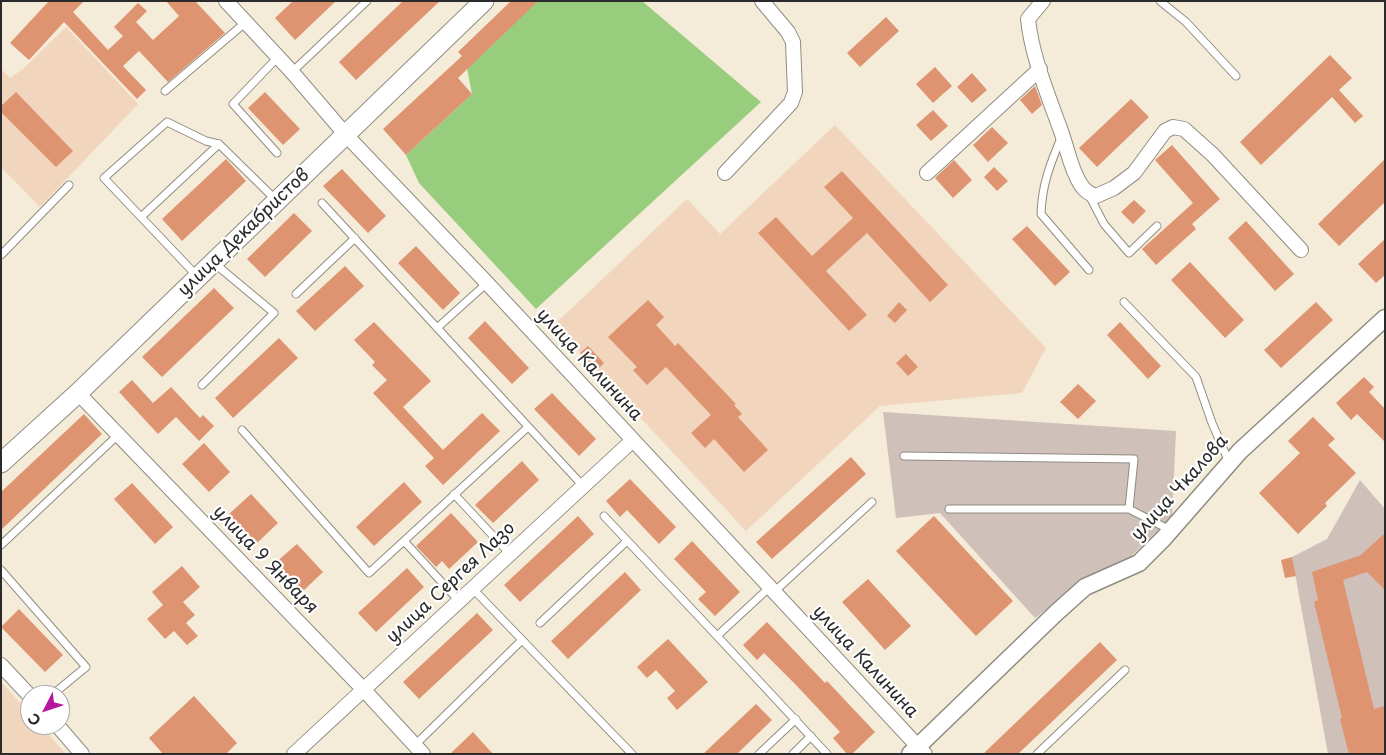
<!DOCTYPE html>
<html>
<head>
<meta charset="utf-8">
<style>
  body { margin:0 }
  #map { position:relative; width:1386px; height:755px; overflow:hidden; background:#f4ecd8; font-family:"Playpen Sans",sans-serif }
  canvas { display:block }
  .frame { position:absolute; inset:0; border:2px solid #2b2b2b; pointer-events:none }
  .north { position:absolute; left:20px; top:685px; width:50px; height:50px; box-sizing:border-box; background:#fff; border:1px solid #aaa; border-radius:50%; rotate:229deg; font-size:14px; font-weight:700; line-height:20px; text-align:center; color:#2b2b2b }
  .north::after { content:''; display:block; margin:auto; width:18px; height:22px; background:#b5179e; clip-path:polygon(50% 0,100% 100%,50% 72%,0 100%) }
</style>
</head>
<body>
<div id="map">
<canvas width="1386" height="755"></canvas>
<div class="frame"></div>
<div class="north">С</div>
</div>
<script>
const c = document.querySelector('canvas').getContext('2d');
c.lineJoin = 'round';
function fillPath(path, color) { c.fillStyle = color; c.fill(path, 'evenodd'); }
function stroke(path, color, width, dash) { c.strokeStyle = color; c.lineWidth = width; c.lineCap = dash ? 'butt' : 'round'; c.setLineDash(dash || []); c.stroke(path); }
function label(font, color, halo, rows, align = 'center') {
  c.font = font + ' "Playpen Sans",sans-serif'; c.lineWidth = 4.5; c.setLineDash([]); c.textBaseline = 'middle'; c.strokeStyle = halo; c.fillStyle = color; for (const [text, x, y, turn = 0] of rows) {
    c.save(); c.translate(x, y); c.rotate((+turn || 0) * Math.PI / 180); c.textAlign = isNaN(turn) ? turn : align; if (halo) c.strokeText(text, 0, 0); c.fillText(text, 0, 0); c.restore();
  }
}
fillPath(new Path2D(`
  M66,27L138,104L40,207L1,167V69L10,78L24,68Z
  M835,125L1046,348L1022,393L880,406L746,531L554,325L687,199L720,234Z
  M1,682L30,714V725H40L66,754H1Z`), '#f2d5bd');
fillPath(new Path2D(`
  M883,412L1176,431L1172,517L1121,566L1091,576L1035,618L940,513L896,518Z
  M1360,480L1385,509V754H1328L1292,557L1327,539Z`), '#cfc1ba');
fillPath(new Path2D(`
  M533,1H642L761,102L536,309L419,183L406,155L472,94L466,63Z`), '#98cd7e');
fillPath(new Path2D(`
  M49,1H84L73,12L108,50L123,36L114,27L138,3L147,11L136,22L153,40L179,16L166,1H195L225,33L168,82L139,51L123,66L146,90L137,99L64,22L29,60L10,43Z
  M293,1H336L295,40L275,18Z
  M403,1H440L356,80L339,62Z
  M511,1H538L458,78L472,94L406,155L383,129L462,56L458,52Z
  M886,17L899,31L860,67L847,53Z
  M1330,55L1352,78L1339,90L1363,116L1355,123L1332,97L1261,165L1240,142Z
  M935,67L952,86L933,103L916,84Z
  M972,73L987,90L972,103L957,87Z
  M1035,86L1042,105L1032,114L1020,100Z
  M16,92L73,151L56,167L1,112V106Z
  M265,92L300,129L283,145L248,108Z
  M1131,99L1149,117L1097,167L1079,148Z
  M933,110L948,126L931,141L916,125Z
  M992,127L1008,143L988,162L973,145Z
  M1172,145L1220,199L1192,224L1196,229L1156,265L1142,249L1193,203L1155,160Z
  M226,159L246,181L182,241L162,219Z
  M1385,159V202L1339,246L1318,224Z
  M954,160L972,180L953,198L935,178Z
  M994,167L1008,181L997,191L984,177Z
  M342,169L386,216L368,233L323,186Z
  M842,171L948,285L930,302L867,233L826,271L867,315L849,331L758,233L776,217L812,256L853,218L824,187Z
  M1134,200L1146,211L1133,224L1121,212Z
  M294,213L312,231L265,277L247,259Z
  M1246,221L1294,274L1275,291L1228,238Z
  M1027,226L1070,272L1055,286L1012,239Z
  M1385,239V275L1376,283L1358,264Z
  M416,246L460,293L443,310L398,263Z
  M1190,262L1244,320L1225,338L1171,280Z
  M345,266L364,286L315,331L296,311Z
  M214,288L234,308L162,377L142,357Z
  M648,300L664,317L656,325L675,346L678,343L736,404L734,405L742,414L738,417L768,450L744,472L714,439L705,448L691,433L711,415L666,367L647,385L633,370L637,367L608,337Z
  M899,302L907,310L895,323L887,316Z
  M1316,302L1333,320L1281,368L1264,350Z
  M485,321L529,368L512,384L468,338Z
  M374,322L431,381L403,407L443,450L482,413L500,431L443,485L425,466L434,458L373,393L387,380L372,365L375,362L354,340Z
  M1120,322L1161,366L1148,379L1107,335Z
  M279,338L298,358L233,418L215,398Z
  M588,346L604,363L596,371L580,353Z
  M906,354L918,367L908,376L896,363Z
  M1364,377L1374,387L1369,392L1385,409V442L1357,414L1351,420L1336,403Z
  M132,380L153,403L171,387L200,418L203,415L214,426L199,441L176,417L158,434L119,392Z
  M1078,384L1096,401L1078,419L1060,402Z
  M552,393L596,439L579,456L534,409Z
  M84,414L102,434L1,530V492Z
  M1313,417L1335,439L1328,445L1356,473L1325,503L1327,506L1298,534L1259,493L1300,453L1288,441Z
  M204,443L230,472L209,492L182,464Z
  M851,457L866,474L772,559L756,542Z
  M522,461L539,480L493,523L475,505Z
  M630,479L676,527L659,544L627,510L620,517L606,501Z
  M404,482L422,502L374,546L356,527Z
  M132,483L173,527L155,544L114,499Z
  M251,494L278,523L257,543L229,514Z
  M451,513L478,542L449,569L442,561L436,567L416,546Z
  M578,516L594,534L520,602L504,585Z
  M934,516L1013,601L976,636L896,551Z
  M1385,533V590L1367,572L1343,580L1374,709L1385,706V754H1349L1340,719L1342,718L1314,602L1318,600L1312,572L1361,555Z
  M692,541L740,592L715,616L698,599L706,592L674,559Z
  M297,544L323,572L302,592L275,563Z
  M1292,557L1296,576L1285,578L1281,560Z
  M182,566L200,587L183,602L195,615L186,623L198,636L187,645L174,631L165,639L147,619L163,605L152,592Z
  M407,568L424,587L376,632L358,613Z
  M625,572L641,590L568,659L551,641Z
  M868,579L911,626L885,650L842,602Z
  M19,609L63,655L45,672L1,627Z
  M477,613L493,630L419,699L403,682Z
  M767,622L825,683L827,681L875,732L852,754H847L833,738L840,732L797,686L764,653L757,660L743,645Z
  M668,639L708,682L677,710L667,698L675,691L656,670L647,678L637,667Z
  M1100,642L1117,660L1018,754H983Z
  M194,696L237,743L226,754H163L149,738Z
  M756,704L772,720L737,754H703Z
  M473,732L493,754H450Z`), '#de9471');
const service = new Path2D(`
  M1160,1L1186,22L1236,76
  M292,72L367,1
  M165,91L246,22
  M1061,138C1050,165 1042,184 1041,214L1089,270
  M277,153L233,104L278,57
  M1089,195L1104,224L1129,253L1157,226
  M322,203L583,486
  M141,217L219,144
  M1,255L69,185
  M198,277L104,178L167,122L206,141L219,144L277,201
  M296,294L355,238
  M1124,302L1196,377L1212,423L1229,462
  M437,328L487,283
  M202,385L274,313L214,263
  M242,430L369,573L528,427
  M904,456L1134,459L1129,509
  M454,494L510,554
  M949,509H1129L1170,530
  M604,516L717,636L770,587
  M404,541L459,601
  M1,545L118,435
  M1,570L86,667L52,695
  M473,589L632,754
  M774,592L872,502
  M540,623L627,541
  M717,636L827,754
  M415,745L522,640
  M759,754L796,719
  M793,754L811,736
  M1037,754L1125,670`);
const minor = new Path2D(`
  M226,1L292,72L346,135L487,283L925,754
  M1043,1L1028,19C1032,58 1049,97 1062,134C1068,151 1071,170 1081,185C1085,191 1089,194 1096,196L1114,188L1134,173L1165,131L1173,127L1184,129L1213,155L1301,250
  M725,173L791,103L795,92L793,42L788,32L762,1
  M927,173L1040,69
  M78,393L364,690L423,754
  M1,665L30,696
  M57,725L82,754
  M294,754L633,440`);
const tertiary = new Path2D(`
  M910,754L1056,613L1085,587L1139,563L1163,539L1240,451L1385,318`);
const secondary = new Path2D(`
  M1,463L78,393L484,1`);
stroke(service, '#908c82', 9);
stroke(minor, '#908c82', 16);
stroke(tertiary, '#908c82', 19);
stroke(secondary, '#908c82', 21);
stroke(service, '#fff', 7);
stroke(minor, '#fff', 14);
stroke(tertiary, '#fff', 16);
stroke(secondary, '#fff', 19);
label('18px', '#2b2b2b', '#fff', [
  ["улица Декабристов",244,233,-44],
  ["улица Калинина",589,365,47],
  ["улица Чкалова",1180,488,-48],
  ["улица 9 Января",265,560,46],
  ["улица Сергея Лазо",451,583,-43],
  ["улица Калинина",865,662,47]
]);
</script>
</body>
</html>
